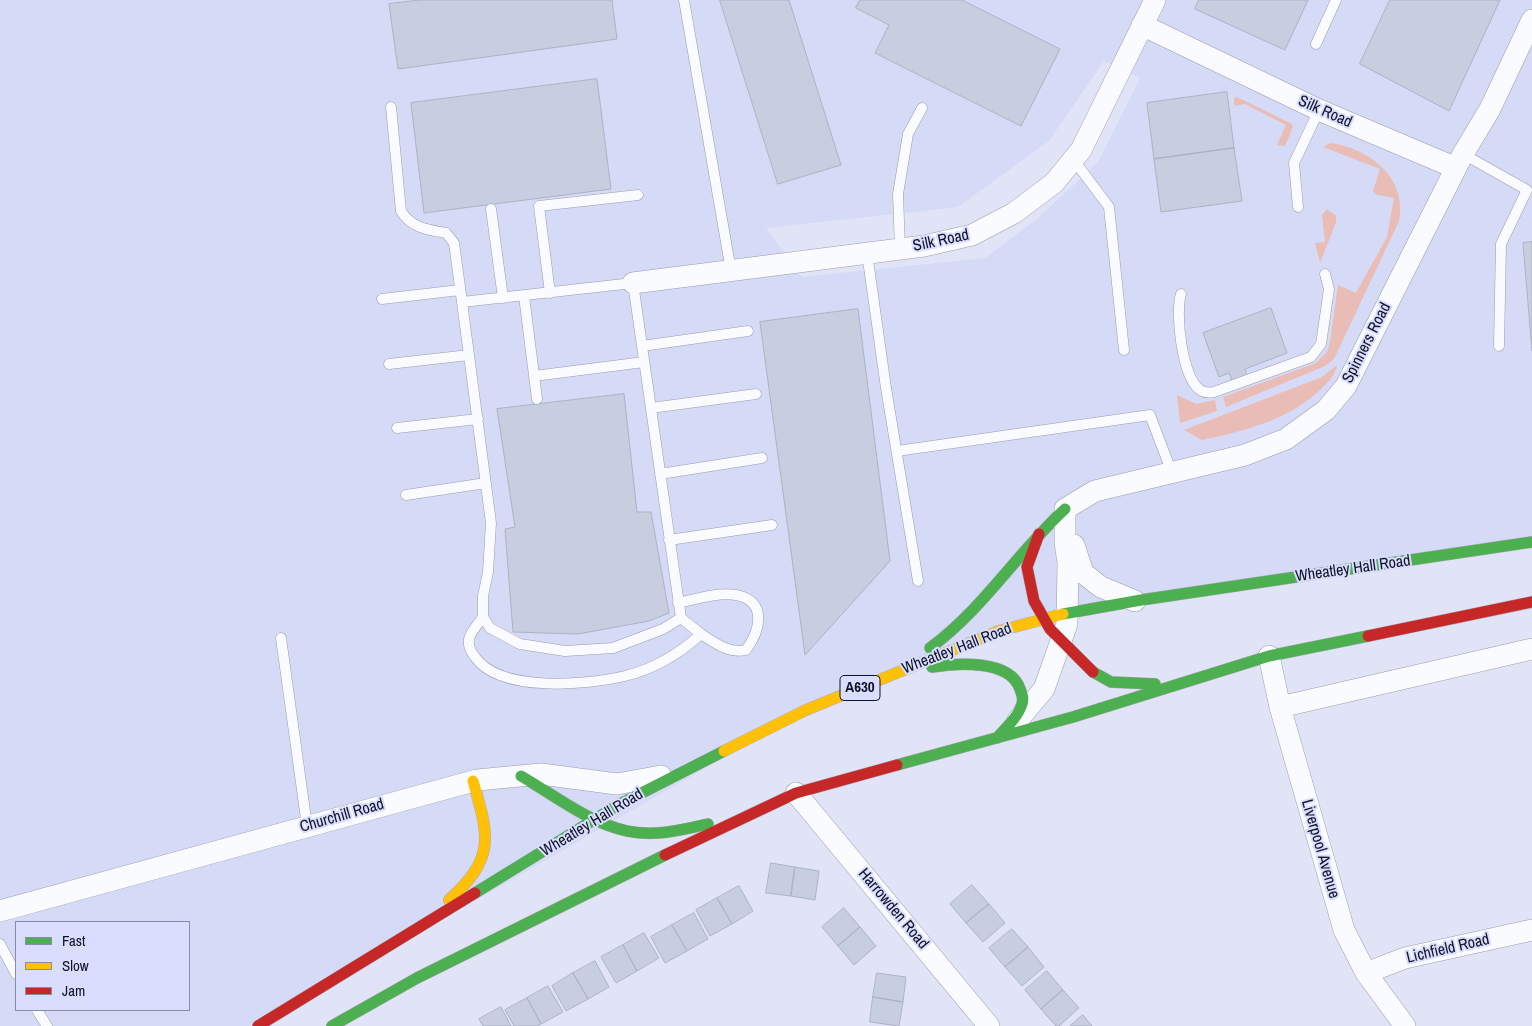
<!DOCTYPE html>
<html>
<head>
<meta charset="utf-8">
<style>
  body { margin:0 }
  #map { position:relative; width:1532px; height:1026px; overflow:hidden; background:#e1e4f7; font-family:"Archivo Narrow",sans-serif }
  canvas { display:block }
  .legend { position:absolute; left:15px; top:921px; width:175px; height:90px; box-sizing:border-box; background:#d9deff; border:1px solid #898ca8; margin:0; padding:6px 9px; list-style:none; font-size:15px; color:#111225 }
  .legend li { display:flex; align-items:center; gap:10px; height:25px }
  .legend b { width:25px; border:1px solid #898ca8 }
</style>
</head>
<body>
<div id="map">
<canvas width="1532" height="1026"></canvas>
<ul class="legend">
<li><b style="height:6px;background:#4caf50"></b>Fast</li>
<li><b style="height:6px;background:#ffc107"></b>Slow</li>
<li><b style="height:6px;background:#c62828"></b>Jam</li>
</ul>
</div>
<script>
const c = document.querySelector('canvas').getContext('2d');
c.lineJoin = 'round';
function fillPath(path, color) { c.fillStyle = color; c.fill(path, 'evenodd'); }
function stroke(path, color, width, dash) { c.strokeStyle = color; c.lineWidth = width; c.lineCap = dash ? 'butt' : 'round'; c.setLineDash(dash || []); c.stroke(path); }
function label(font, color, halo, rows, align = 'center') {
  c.font = font + ' "Archivo Narrow",sans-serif'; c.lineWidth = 4; c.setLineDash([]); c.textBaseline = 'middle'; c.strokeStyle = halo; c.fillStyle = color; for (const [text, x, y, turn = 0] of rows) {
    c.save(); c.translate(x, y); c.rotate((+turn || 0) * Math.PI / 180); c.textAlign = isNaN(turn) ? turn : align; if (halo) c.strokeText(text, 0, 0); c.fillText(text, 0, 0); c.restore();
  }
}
fillPath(new Path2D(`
  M0,0H1532V542L1044,618L806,710L258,1026H0ZM1104,61L1140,78L1098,162L1037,219L985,258L802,277L766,228L958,207L1049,141ZM16,922H189V1010H16Z`), '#d5daf6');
fillPath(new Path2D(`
  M1237,97L1292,124L1293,127L1285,146L1277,145L1286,125L1245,104L1234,106V98Z
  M1330,143C1369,148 1408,178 1399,221L1334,359L1325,366L1226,407L1223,397L1316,363L1327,352L1330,342L1338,285L1356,293L1387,237L1394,198L1377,195L1373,191L1380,169L1323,147Z
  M1327,209L1336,216V222L1320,263L1315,243L1325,242L1322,215Z
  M1337,365C1335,377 1326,384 1318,392C1285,421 1244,431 1202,440L1184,430L1322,377Z
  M1177,395L1196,404L1215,400L1217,411L1180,423Z`), '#e9bdb6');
const building = new Path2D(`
  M420,0H612L617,39L398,69L389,4Z
  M720,0H789L841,165L778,184Z
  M860,0H962L1060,49L1021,126L875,53L889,25L856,8Z
  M1199,0H1308L1285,50L1195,9Z
  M1390,0H1500L1449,111L1360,64Z
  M597,79L611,189L424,213L411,103Z
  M1227,92L1234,148L1154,159L1147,103Z
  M1234,148L1242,201L1161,212L1154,159Z
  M1532,242V351L1523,243Z
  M1271,308L1287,353L1245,369L1248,378L1233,383L1229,373L1219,377L1203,333Z
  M858,309L890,561L805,655L760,322Z
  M624,394L637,512H651L669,613L649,621L578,634L513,632L505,529L515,527L497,409Z
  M771,863L795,867L791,896L766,893Z
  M795,867L819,871L815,900L791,896Z
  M972,885L989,904L966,923L950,904Z
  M739,886L753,911L732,924L717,898Z
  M717,898L732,924L710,936L696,910Z
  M989,904L1005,923L983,942L966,923Z
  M844,908L860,927L838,946L822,927Z
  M694,913L708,939L687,951L672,925Z
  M672,925L687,951L665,963L651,937Z
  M860,927L876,946L854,965L838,946Z
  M1012,929L1028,947L1005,967L989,948Z
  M644,933L659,958L637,971L623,945Z
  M623,945L637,971L616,983L601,957Z
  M1028,947L1044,967L1022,986L1005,967Z
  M595,961L609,987L588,999L573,973Z
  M1047,971L1063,990L1041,1009L1025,990Z
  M573,973L588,999L566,1011L552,986Z
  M877,973L906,977L903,1002L873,997Z
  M548,986L563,1012L541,1024L527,998Z
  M1063,990L1079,1008L1059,1026H1056L1041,1009Z
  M873,997L903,1002L899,1026L870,1022Z
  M527,998L541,1024L537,1026H514L505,1010Z
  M501,1007L511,1026H483L479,1019Z
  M1083,1015L1092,1026H1070Z`);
fillPath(building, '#c7cee0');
stroke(building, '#acb3c4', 1);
const lane = new Path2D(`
  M684,0L731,271
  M1316,44L1336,0
  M391,107L401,211C411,228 429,230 446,233L454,243L462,302
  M1463,154L1527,190L1501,244L1499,346
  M1073,159L1109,207L1124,350
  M1298,207L1294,163L1319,110
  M491,209L503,298
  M900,249L898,194L908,134L922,108
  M867,253L886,388L918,581
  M633,283L681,618L663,629L613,648L565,651L520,644L490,628L483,617V596L488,572L491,523L462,302Z
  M550,293L539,206L638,195
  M1181,294C1175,313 1182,376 1199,389C1203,393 1208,393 1214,392L1311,357L1321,344L1329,289L1325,274
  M524,296L537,399
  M382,299L460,290
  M642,346L748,331
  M389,364L469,355
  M534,376L644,362
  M651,408L756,394
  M397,428L478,419
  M897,451L1150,415L1172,473
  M660,474L762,458
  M406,495L486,483
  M669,540L772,525
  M678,603C696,599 718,592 736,595C768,601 760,631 746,650C729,654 715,643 701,634
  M483,617C479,623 473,629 470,636C467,643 470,651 475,657C500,693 587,685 625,676C654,669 679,654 701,634L681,618
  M281,638L307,826
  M0,944L16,974
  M37,1010L47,1026`);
const street = new Path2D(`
  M1142,25L1319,110L1456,168
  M633,283L924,246L972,235L1014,213L1054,183L1081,150L1155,0
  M1065,509L1095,491L1245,455L1286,439L1326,410L1346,386L1463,154L1490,109L1532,20
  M1074,545L1083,573L1101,587L1135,601
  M1269,656L1280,707L1344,930L1366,973L1405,1026
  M1280,707L1532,649
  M1018,720L1044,689L1067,624L1068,563L1065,542V509
  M796,793L989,1026
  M0,911L477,780L541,774L617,784L661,776
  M1366,973L1405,958L1532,930`);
const fast = new Path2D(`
  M1063,614L1141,600L1532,542
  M930,648C983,609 1017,553 1065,509
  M932,667C956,663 1010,659 1020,689C1022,694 1024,698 1022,704C1018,717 1006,728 997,738
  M1093,672L1111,682L1155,684
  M897,765L1073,717L1269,656L1368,636
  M521,776C554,795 589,823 627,831C654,837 682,830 708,824
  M475,893L618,805L724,751
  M332,1026L417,978L665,855`);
const slow = new Path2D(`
  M724,751L806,710L999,631L1063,614
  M449,900C496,857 489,837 473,781`);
const jam = new Path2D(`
  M1039,534L1027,567L1034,601L1050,629L1093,672
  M1368,636L1532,602
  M665,855L796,793L897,765
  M258,1026L475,893`);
stroke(lane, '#9a9bad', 11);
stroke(street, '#9a9bad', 22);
stroke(fast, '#afa9b8', 12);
stroke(slow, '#afa9b8', 12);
stroke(jam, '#afa9b8', 12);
stroke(lane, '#fafbfe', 10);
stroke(street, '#fafbfe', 21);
stroke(fast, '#4caf50', 11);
stroke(slow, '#ffc107', 11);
stroke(jam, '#c62828', 11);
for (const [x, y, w] of [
  [860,688,40]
]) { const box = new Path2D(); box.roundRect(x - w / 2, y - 12.5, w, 25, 4); c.fillStyle = '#d9deff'; c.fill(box); stroke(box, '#111225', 1); }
label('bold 15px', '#111225', null, [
  ["A630",860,688]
]);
label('16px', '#111225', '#d9deff', [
  ["Silk Road",1325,112,24],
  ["Silk Road",941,241,-12],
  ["Spinners Road",1367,343,-63],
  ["Wheatley Hall Road",1353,569,-8],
  ["Wheatley Hall Road",957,649,-21],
  ["Churchill Road",342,816,-16],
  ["Wheatley Hall Road",592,823,-31],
  ["Liverpool Avenue",1320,849,74],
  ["Harrowden Road",893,909,50],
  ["Lichfield Road",1448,949,-13]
]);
</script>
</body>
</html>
